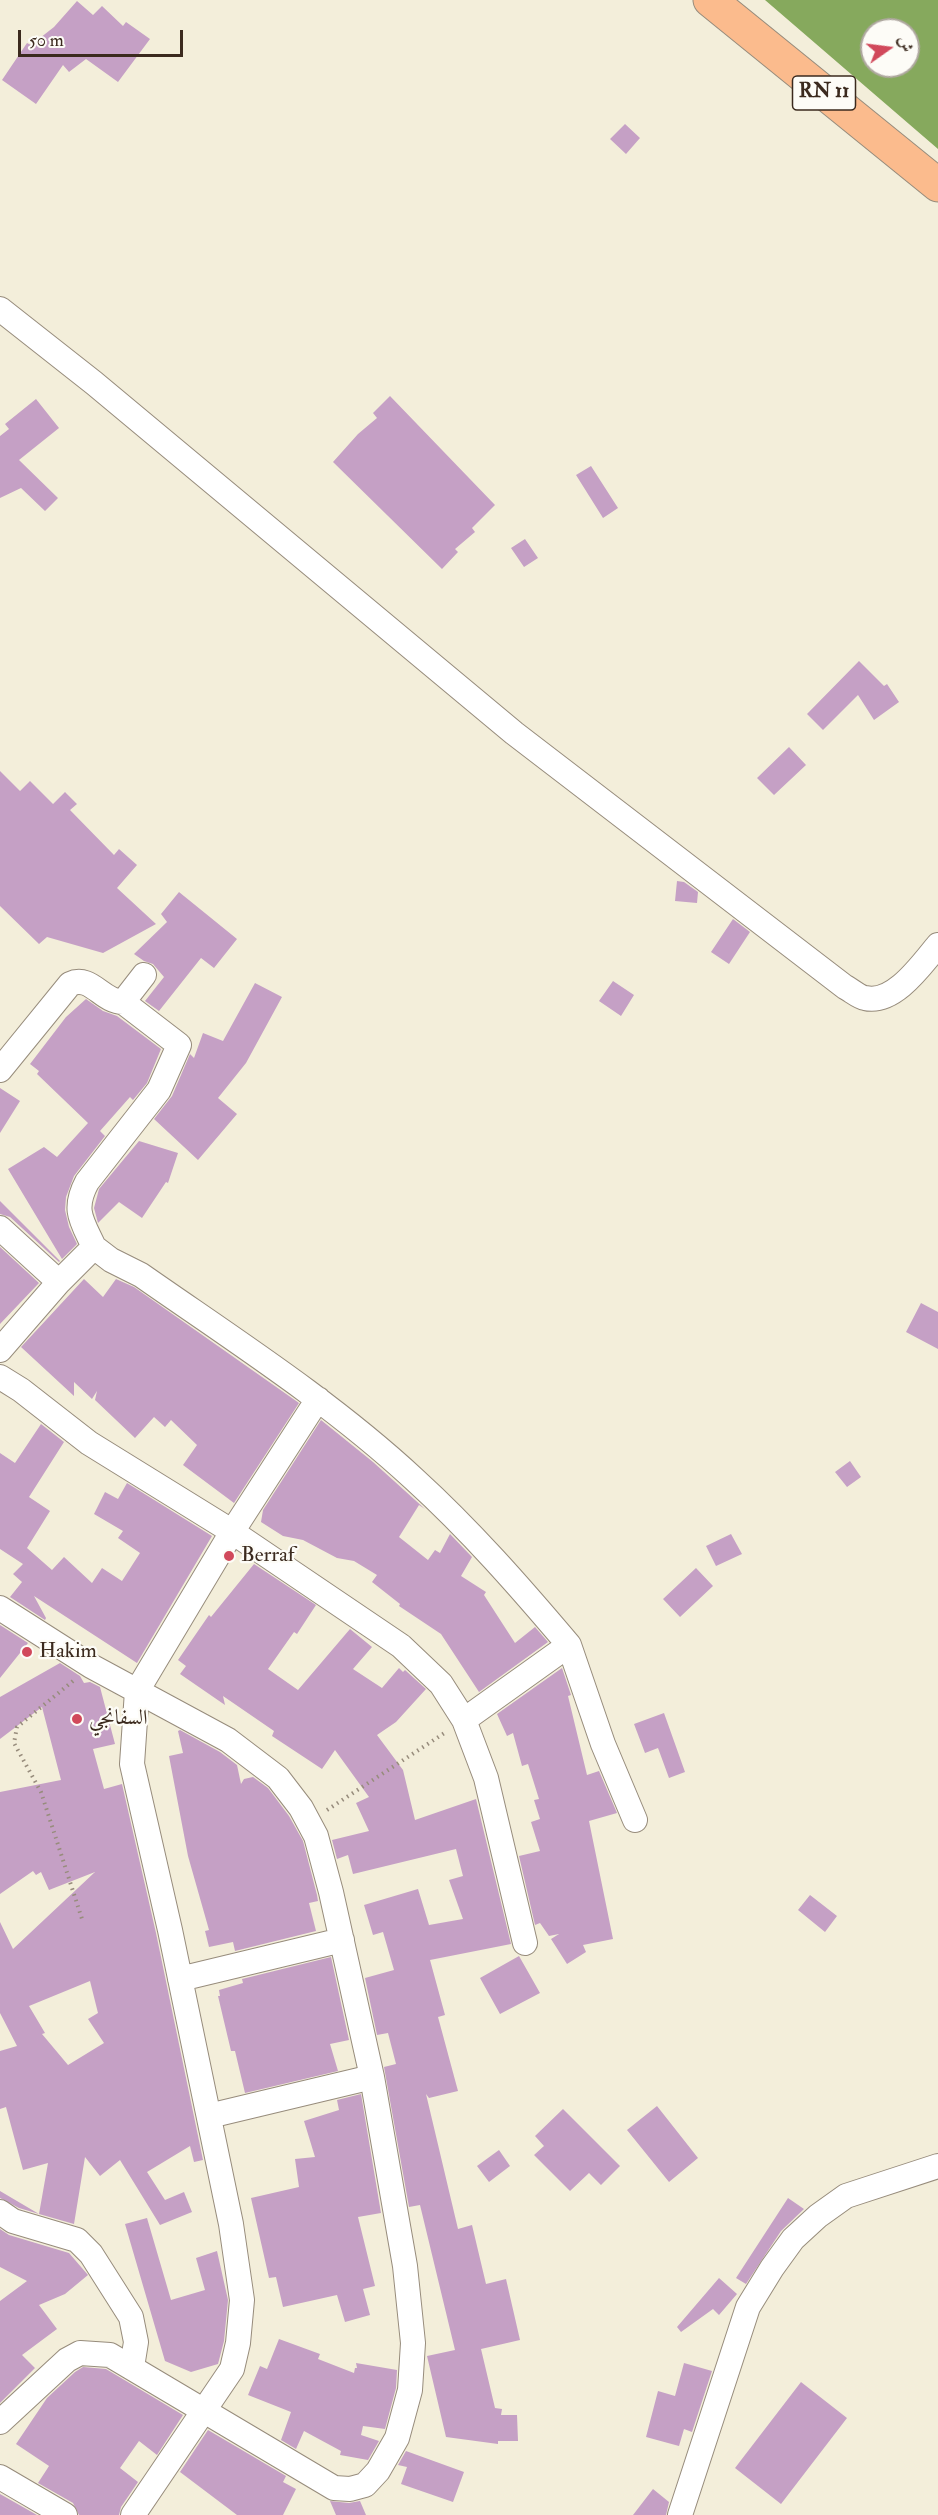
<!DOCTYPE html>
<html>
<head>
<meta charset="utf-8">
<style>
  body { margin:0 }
  #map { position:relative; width:938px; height:2515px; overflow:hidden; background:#f3eeda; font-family:"IM FELL Double Pica",Amiri,serif }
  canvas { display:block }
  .north { position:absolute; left:860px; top:18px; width:60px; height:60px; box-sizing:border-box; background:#fdfcf7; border:2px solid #afa8a0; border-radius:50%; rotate:76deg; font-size:16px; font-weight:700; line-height:24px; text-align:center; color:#3b2a1e }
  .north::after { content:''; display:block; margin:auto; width:21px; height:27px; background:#d1495b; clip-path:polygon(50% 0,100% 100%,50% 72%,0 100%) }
  .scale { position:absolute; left:18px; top:30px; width:165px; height:27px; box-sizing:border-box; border:3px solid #3b2a1e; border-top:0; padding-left:8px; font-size:18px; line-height:21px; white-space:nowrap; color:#3b2a1e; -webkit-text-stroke:4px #fdfcf7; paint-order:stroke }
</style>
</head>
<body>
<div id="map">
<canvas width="938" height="2515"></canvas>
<div class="north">ش</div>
<div class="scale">50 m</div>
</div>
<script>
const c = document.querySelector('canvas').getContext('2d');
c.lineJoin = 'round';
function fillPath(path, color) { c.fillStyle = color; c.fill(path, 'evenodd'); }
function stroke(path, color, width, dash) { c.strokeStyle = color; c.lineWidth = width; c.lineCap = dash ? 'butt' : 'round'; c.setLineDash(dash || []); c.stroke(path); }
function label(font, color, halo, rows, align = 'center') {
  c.font = font + ' "IM FELL Double Pica",Amiri,serif'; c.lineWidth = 4.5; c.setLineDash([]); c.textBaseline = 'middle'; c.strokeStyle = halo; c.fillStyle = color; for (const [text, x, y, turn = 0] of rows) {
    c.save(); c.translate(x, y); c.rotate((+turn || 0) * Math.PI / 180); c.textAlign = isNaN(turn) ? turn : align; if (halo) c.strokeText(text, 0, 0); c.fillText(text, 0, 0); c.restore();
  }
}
fillPath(new Path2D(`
  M765,0H938V149ZM872,30H908V66H872Z`), '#86a95d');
fillPath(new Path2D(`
  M77,1L93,15L102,6L123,26L126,22L150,39L118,82L86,59L69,72L63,65L36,104L2,80L27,43L31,45L54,27Z
  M625,124L640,138L626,154L610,139Z
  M390,396L495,505L472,528L475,532L455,549L458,552L442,569L333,462L358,434L377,418L373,413Z
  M36,399L59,428L19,460L58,498L45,511L21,488L0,498V436L9,429L5,424Z
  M591,466L618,508L603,518L576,475Z
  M525,539L538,558L524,567L511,548Z
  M859,661L884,686L887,684L899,702L874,720L858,695L823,730L807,714Z
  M789,747L806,765L774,795L757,778Z
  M0,771L20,791L30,781L53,804L65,792L77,804L70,810L114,855L119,849L137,865L117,888L156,924L103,953L47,937L39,944L0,906Z
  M677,881L684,882L698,892L697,903L675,901Z
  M179,892L237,939L214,968L201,958L159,1011L145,1001L164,977L153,964L144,961L134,954L167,922L161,914Z
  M733,919L750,932L729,964L711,952Z
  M613,981L634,995L621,1016L599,1001Z
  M255,983L282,997L246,1063L218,1098L237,1114L198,1160L154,1119L172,1096L190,1054L194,1058L203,1033L223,1041Z
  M86,999L103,1011L117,1016L161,1049L147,1083L133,1100L130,1097L100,1131L105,1136L74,1176L66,1197L65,1210L69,1227L77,1244L62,1259L8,1169L44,1147L57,1157L88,1123L37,1074L39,1071L30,1064L66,1017Z
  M0,1088L20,1101L0,1133Z
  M139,1141L178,1153L168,1183L166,1182L142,1218L119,1202L98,1223L94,1208L99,1189Z
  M0,1201L60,1261L59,1262L10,1217L0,1214Z
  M0,1247L39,1283L0,1324Z
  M84,1279L103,1297L116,1279L134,1287L299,1403L234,1503L183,1465L197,1445L171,1420L165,1427L154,1417L135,1438L95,1400L97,1391L92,1399L74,1382V1396L21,1347Z
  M921,1303L938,1312V1349L906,1332Z
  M321,1420L373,1462L425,1509L419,1505L399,1537L428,1560L435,1550L440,1553L450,1534L472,1557L461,1576L486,1592L484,1595L515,1643L535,1627L548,1642L479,1692L441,1634L399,1606L400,1604L372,1582L377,1575L354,1561L337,1558L303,1540L283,1536L261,1522L263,1510Z
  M41,1424L64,1442L29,1497L50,1511L27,1548L52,1570L64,1557L92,1583L102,1568L122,1581L140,1553L118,1538L123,1531L94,1514L105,1492L118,1499L127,1483L212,1536L137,1663L34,1596L46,1618L45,1620L10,1597L22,1582L13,1574L23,1564L0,1549V1453L15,1463Z
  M850,1461L861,1477L847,1487L835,1472Z
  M731,1534L742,1554L716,1566L706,1546Z
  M254,1564L316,1605L297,1634L294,1632L268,1669L298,1690L350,1629L372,1647L353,1669L382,1688L399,1668L403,1672L405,1670L426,1689L396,1722L377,1735L403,1770L415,1820L476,1799L511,1944L430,1960L445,2015L438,2017L458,2091L429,2098L426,2094L458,2229L472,2225L486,2284L506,2279L520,2340L481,2349L495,2408L502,2409L501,2415H517L518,2441H498V2444L446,2437L427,2356L455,2350L420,2205L409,2207L384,2067L396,2064L388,2033L377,2035L365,1978L394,1970L383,1932L373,1935L364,1905L418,1889L429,1925L463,1919L449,1880L463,1876L456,1849L353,1874L348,1855L337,1859L332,1840L369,1831L356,1803L369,1797L335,1750L322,1769L272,1736L274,1731L223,1696L225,1705L180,1674L186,1666L178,1660L209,1615L211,1617Z
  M696,1568L713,1586L680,1617L663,1599Z
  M0,1625L28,1643L0,1678Z
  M60,1663L80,1676L84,1683L90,1682L100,1687L115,1744L93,1749L104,1789L122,1784L156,1933L203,2160L194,2162L190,2146L147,2172L165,2200L184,2192L192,2212L160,2225L120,2160L100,2176L85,2157L74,2224L39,2214L48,2163L23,2170L6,2107L0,2109V2051L17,2046L0,2013V1922L13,1949L95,1872L49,1890L41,1872L36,1875L33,1871L0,1894V1792L61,1780L42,1707L0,1739V1697ZM90,1981L98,2013L88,2019L104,2043L68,2065L42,2034L45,2033L29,2006Z
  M562,1668L571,1695L568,1696L587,1775L599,1771L617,1813L589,1821L613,1939L583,1945L586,1952L567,1964L551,1939L559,1934L549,1936L540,1923L535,1925L519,1856L540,1851L531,1822L540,1819L534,1800L539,1799L528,1764L522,1766L513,1733L507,1736L497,1714Z
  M664,1713L685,1772L669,1778L658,1748L645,1753L634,1724Z
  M180,1730L220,1752L237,1765L241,1784L244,1779L253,1777L268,1788L289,1816L303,1841L317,1895L318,1901L309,1903L316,1931L235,1951L233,1942L209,1947L205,1931L209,1930L188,1856L169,1756L183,1753L178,1731Z
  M810,1895L837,1916L825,1932L798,1910Z
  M519,1956L540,1993L500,2014L480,1978Z
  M331,1957L349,2040L330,2044L338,2071L245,2093L235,2051H231L218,1996H220L219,1990L243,1983L242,1979Z
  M361,2094L381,2213L358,2217L375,2286L363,2289L370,2315L345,2322L337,2295L283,2307L276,2277L269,2278L251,2198L299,2187L295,2159L315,2157L304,2121L339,2110L337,2100Z
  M657,2106L698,2158L669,2182L627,2130Z
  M563,2109L620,2166L601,2185L589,2173L570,2191L534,2155L544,2146L535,2136Z
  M499,2150L510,2166L489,2182L477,2166Z
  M0,2191L39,2214L19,2208L0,2198Z
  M788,2198L804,2209L781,2231L746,2284L736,2278Z
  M147,2218L171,2300L205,2290L196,2258L217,2251L228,2300L224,2341L218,2364L191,2372L165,2361L125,2224Z
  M0,2229L9,2235L69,2253L88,2275L65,2294L39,2305L57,2329L22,2355L35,2368L0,2403V2301L27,2281L0,2267Z
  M719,2278L737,2294L719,2315L713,2309L681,2332L677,2327Z
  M279,2339L320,2354L318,2359L354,2373L355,2368H357L356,2363L397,2370L396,2388L385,2429L363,2426L361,2435L379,2441L368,2460L340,2455L341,2451L304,2431L296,2449L281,2440L291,2412L248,2395L260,2366L267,2369Z
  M684,2363L712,2371L692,2432L684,2429L679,2446L646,2437L658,2391L675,2396Z
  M83,2367L106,2369L183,2415L157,2455L139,2441L120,2468L138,2482L121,2507L119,2515H79L73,2503L38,2483L49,2466L16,2444L47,2398L75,2372Z
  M801,2382L847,2418L781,2504L735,2468Z
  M208,2430L286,2476L283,2482L296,2489L283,2515H237L180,2472Z
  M406,2451L464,2472L453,2502L401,2484L407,2467L398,2465Z
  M653,2489L669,2502L666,2515H633Z
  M0,2494L37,2515H0Z
  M330,2501L349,2503L360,2501L366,2515H336Z`), '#c5a0c5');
const street = new Path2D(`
  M0,309L94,383L514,733L845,987C851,990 859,997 865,998C894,1005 922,964 938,945
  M0,1070L70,984C91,974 102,1002 123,1002L144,975
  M0,1228L59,1282
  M94,1247C82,1221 72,1210 87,1182L159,1090L179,1045L123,1002
  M0,1350L59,1282L94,1247L111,1260L141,1275C234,1340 331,1402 414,1479C470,1530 520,1587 569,1645
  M0,1377L21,1390L89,1443L228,1529L401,1646L441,1684L464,1720L486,1778L525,1943
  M0,1608L91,1666L228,1740L278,1778L301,1808L316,1836L331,1892L372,2077L405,2266L413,2343L410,2390L397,2438L378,2471L365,2485L350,2489L334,2488L110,2355L80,2353L67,2360L0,2422
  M464,1720L569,1645L603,1744L635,1820
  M180,1979L342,1940
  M209,2116L372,2077
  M0,2212L13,2221L77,2240L91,2254L131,2317L136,2342L132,2367
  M0,2477L65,2515
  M133,2515L232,2369L238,2343L242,2300L231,2224L170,1930L132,1764L137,1691L232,1532L318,1399
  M680,2515L748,2307L772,2268L793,2239L818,2216L846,2196L938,2166`);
const primary = new Path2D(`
  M710,0L938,185`);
stroke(street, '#978c7c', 26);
stroke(primary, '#978c7c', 35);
stroke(new Path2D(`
  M73,1681L17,1727L14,1743L41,1792L82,1919
  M327,1810L446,1732`), '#978c7c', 4, [1.5, 4.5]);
stroke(street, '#fff', 24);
stroke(primary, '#fbbb8d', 33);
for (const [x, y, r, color] of [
  [229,1556,6,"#d1495b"],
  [27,1652,6,"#d1495b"],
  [77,1719,6,"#d1495b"]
]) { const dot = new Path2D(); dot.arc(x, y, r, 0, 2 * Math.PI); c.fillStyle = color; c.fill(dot); stroke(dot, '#fdfcf7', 2); }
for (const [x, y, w] of [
  [824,93,63]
]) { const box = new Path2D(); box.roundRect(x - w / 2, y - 17, w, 34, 4.5); c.fillStyle = '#fdfcf7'; c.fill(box); stroke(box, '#3b2a1e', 1.5); }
label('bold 20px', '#3b2a1e', null, [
  ["RN 11",824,93]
]);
label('21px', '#3b2a1e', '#fdfcf7', [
  ["Berraf",241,1556],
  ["Hakim",39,1652],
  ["السفانجي",89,1719]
], 'left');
</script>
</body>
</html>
